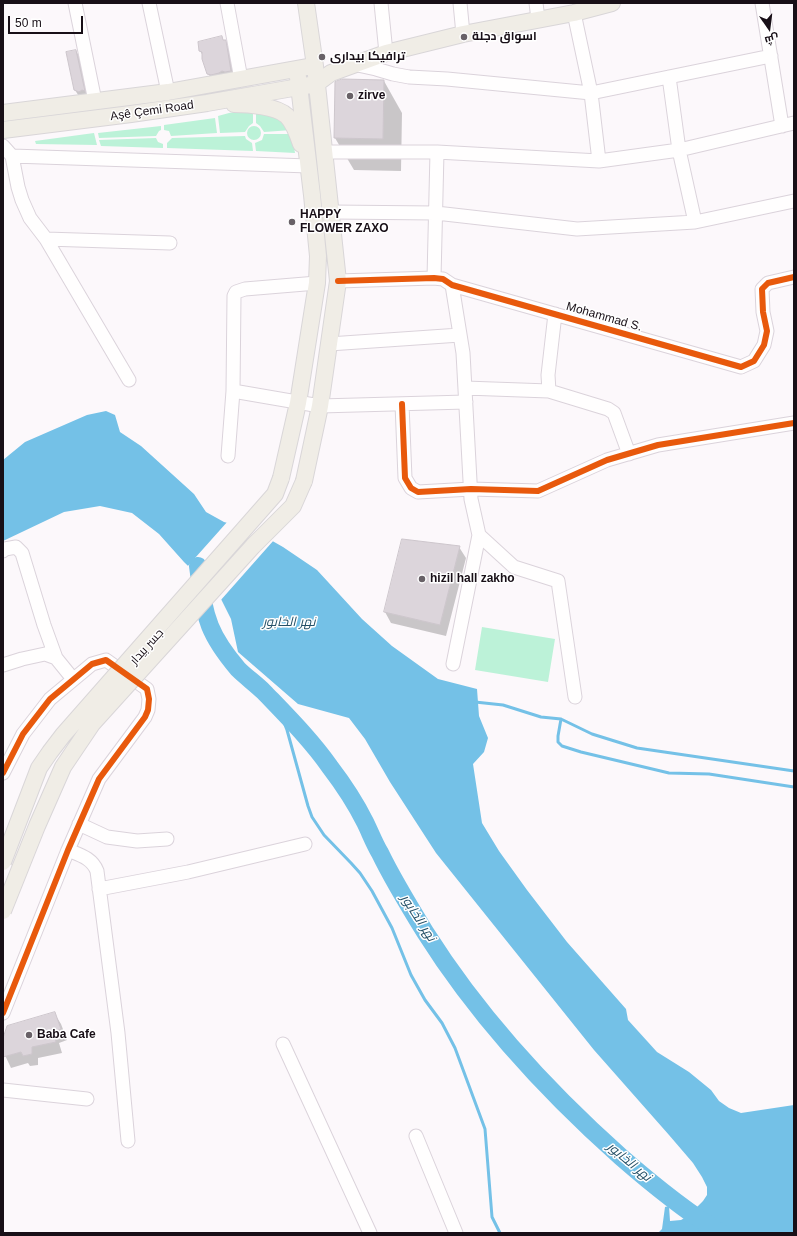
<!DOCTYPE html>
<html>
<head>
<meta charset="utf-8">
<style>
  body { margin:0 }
  #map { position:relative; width:797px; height:1236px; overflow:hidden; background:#fcf8fb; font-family:Arial,Cairo,sans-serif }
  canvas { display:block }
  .frame { position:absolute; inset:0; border:4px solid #180f17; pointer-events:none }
  .north { position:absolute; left:749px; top:8px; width:40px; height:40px; -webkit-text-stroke:3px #fff; paint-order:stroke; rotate:166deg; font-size:11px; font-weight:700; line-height:16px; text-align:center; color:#180f17 }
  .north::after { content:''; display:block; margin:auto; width:14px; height:18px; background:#180f17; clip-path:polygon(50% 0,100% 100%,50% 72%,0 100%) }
  .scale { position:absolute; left:8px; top:16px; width:75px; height:18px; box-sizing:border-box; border:2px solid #180f17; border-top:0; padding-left:5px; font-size:12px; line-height:14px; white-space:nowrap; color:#180f17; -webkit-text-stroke:3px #fff; paint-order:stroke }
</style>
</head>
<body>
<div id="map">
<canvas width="797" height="1236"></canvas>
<div class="frame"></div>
<div class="north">ش</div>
<div class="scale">50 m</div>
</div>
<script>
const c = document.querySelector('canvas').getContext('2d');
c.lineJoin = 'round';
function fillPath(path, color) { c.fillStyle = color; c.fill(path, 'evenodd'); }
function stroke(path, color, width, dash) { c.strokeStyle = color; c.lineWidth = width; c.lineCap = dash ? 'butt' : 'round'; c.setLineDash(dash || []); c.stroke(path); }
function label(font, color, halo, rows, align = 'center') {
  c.font = font + ' Arial,Cairo,sans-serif'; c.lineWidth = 3; c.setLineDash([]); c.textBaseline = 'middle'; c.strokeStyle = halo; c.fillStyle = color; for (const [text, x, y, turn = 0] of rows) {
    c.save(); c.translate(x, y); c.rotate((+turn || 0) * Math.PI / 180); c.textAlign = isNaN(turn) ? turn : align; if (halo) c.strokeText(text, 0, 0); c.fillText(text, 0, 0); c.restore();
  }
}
fillPath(new Path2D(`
  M253,109V123L249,126L245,132L220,133L218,116L229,113Z
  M256,110L275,113L292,130L264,132L260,126L256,123Z
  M215,118L217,133L171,136L169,131L164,130V125Z
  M161,126V130L159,131L156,136L99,138L98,133Z
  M247 133a7 7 0 1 1 14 0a7 7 0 1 1-14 0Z
  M94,133L97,145L36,144L35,141Z
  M264,134H292L295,153L256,151L255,143L262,140Z
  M245,136L246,139L252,143L253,151L167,148V143L172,138Z
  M156,138L158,142L163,144V148L101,146L99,140Z
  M482,627L555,639L548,682L475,670Z`), '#bcf2d8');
fillPath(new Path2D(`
  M106,411L115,415L120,432L141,446L194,494L206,512L224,522L253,530L283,547L317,570L362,619L392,646L438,679L477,689L479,716L488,738L484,752L473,764L482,823L499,851L527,890L567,942L626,1009L628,1020L657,1052L689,1072L711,1090L719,1101L729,1108L741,1113L794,1105V1233H658L662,1229L665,1207L669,1206L670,1221L681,1220L688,1216L703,1201L707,1195V1187L702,1177L693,1163L669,1135L594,1050L436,853L390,782L365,739L349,718L298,704L238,652L231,619L220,597L184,562L159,534L132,513L100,506L64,512L3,541V460L25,442L87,415Z`), '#74c1e7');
fillPath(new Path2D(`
  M228,521L254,528L274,540L220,601L218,598L187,567Z`), '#fcf8fb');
fillPath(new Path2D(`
  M223,41H225L230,50L235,79L213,82L208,73L203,56L200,51Z
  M76,51L81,59L89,98H80L75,90Z
  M384,81L402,113L401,171L354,170L335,138L336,83Z
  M459,547L466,558L446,636L391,623L385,612Z
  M54,1013L61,1024L67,1040L59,1043L62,1053L38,1058V1065L30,1066L28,1063L11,1068L3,1051V1041Z`), '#0003');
stroke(new Path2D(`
  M475,702L503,705L541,717L561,719L592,734L637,748L794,771
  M278,707L287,730L308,806L312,817L324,835L351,863L360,873L372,891L392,928L411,975L425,1000L442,1023L455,1048L485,1129L492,1217L500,1233
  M561,719L558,736V742L562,746L581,752L669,773L709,774L794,787`), '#74c1e7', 3);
stroke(new Path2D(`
  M198,566C201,587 202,606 210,626C216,641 227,656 238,669C246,677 256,684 264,692C287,716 311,740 330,767C343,784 355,802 365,822C370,832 374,843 380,853C393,880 409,906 425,932C478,1016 547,1091 621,1157C652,1184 685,1211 721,1233`), '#74c1e7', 18);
const building = new Path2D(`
  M222,36L223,40H226L231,71L225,72L222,71L219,73L211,75L207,74L202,59V52L199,51L198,42Z
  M76,50L85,91L82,90L79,92L74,90L66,52Z
  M342,79L384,80L383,139L334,138L335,82Z
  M402,539L460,546L440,625L384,612Z
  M55,1012L61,1029L54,1032L56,1042L32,1047V1054L23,1056L21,1052L3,1057V1038L7,1026Z`);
fillPath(building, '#dcd5db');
stroke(building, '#cdc6cc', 1);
const minor = new Path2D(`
  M75,3L95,101
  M149,3L168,92
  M227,3L241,79
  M381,3L386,53
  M460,3L463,34
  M536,3L538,19
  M762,3L782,126
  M574,13L591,93L599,161
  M353,64L376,69L393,74L409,77L447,79L591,93L771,56
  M669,77L679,150L695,222L794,201
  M3,146L12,156L18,187L22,200L30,218L46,239L129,380
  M324,152H437L599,161L679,150L794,123
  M12,156L309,166
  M331,212L436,213L577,229L695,222
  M46,239L170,243
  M434,278L437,152
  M338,281L434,278L443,279L452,285L741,367L754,361L764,345L767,331L763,312L762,289L768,283L794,277
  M452,285L463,353L471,499L479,535L514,567L558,581L575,697
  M329,344L460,335
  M465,388L549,391L548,375L555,314
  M233,391L320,406L466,402
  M549,391L608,409L614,413L629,454
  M402,404L405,478L411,488L418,492L471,489L538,491L607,460L658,445L794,423
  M228,456L233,391L234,296L236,292L245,289L317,283
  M3,551L5,549L16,547L22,553L44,625L56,658L73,679
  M453,664L479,535
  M3,665L22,659L45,654L56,658
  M3,773L23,734L50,699L92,664L106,660L147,689L149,699L148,710L145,717L99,779L68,850L3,1013
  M79,824L107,837L137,841L167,839
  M68,850C80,855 92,858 97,871L118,1033L128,1141
  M99,889L188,872L305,844
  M283,1044L370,1233
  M3,1090L87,1099
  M416,1136L456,1233`);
const major = new Path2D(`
  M234,104C248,104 277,106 287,116C294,123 298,135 301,144
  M3,113L168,92L307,67
  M3,130L131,114L207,103L316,84L331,73L386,53L463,34L574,13L612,3
  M281,478L298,403L317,283L318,256L312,195L297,69
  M304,481L320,406L338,281L315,66L306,3`);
stroke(minor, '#dbd3db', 15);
stroke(major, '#d9d6d8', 18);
stroke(minor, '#fffefe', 13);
stroke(major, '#f0ede6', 16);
const majorBridge = new Path2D(`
  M3,862L39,768L50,752L63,735L275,494L281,478
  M3,911L37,826L63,767L92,724L253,546L293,506L304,481`);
stroke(majorBridge, '#d9d6d8', 18, []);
stroke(majorBridge, '#f0ede6', 16);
stroke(new Path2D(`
  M338,281L434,278L443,279L452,285L741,367L754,361L764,345L767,331L763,312L762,289L768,283L794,277
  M402,404L405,478L411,488L418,492L471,489L538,491L607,460L658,445L794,423
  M3,773L23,734L50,699L92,664L106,660L147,689L149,699L148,710L145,717L99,779L68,850L3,1013`), '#e8590c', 6);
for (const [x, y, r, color] of [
  [464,37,4,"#686167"],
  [322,57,4,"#686167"],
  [350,96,4,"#686167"],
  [292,222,4,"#686167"],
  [422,579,4,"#686167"],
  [29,1035,4,"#686167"]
]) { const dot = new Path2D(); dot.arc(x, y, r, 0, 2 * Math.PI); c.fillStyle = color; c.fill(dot); stroke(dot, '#fff', 1.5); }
label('bold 12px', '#180f17', '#fff', [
  ["اسواق دجلة",472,37],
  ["ترافيكا بيدارى",330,57],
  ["zirve",358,96],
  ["HAPPY",300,215],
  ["FLOWER ZAXO",300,229],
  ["hizil hall zakho",430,579],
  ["Baba Cafe",37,1035]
], 'left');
label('12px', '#180f17', '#fff', [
  ["Aşê Çemi Road",152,111,-8],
  ["Mohammad S.",604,317,16],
  ["جسر بيدار",147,647,-48]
]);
label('italic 13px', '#245067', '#fff', [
  ["نهر الخابور",289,622],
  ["نهر الخابور",418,918,57],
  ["نهر الخابور",629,1162,40]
]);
</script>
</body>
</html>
